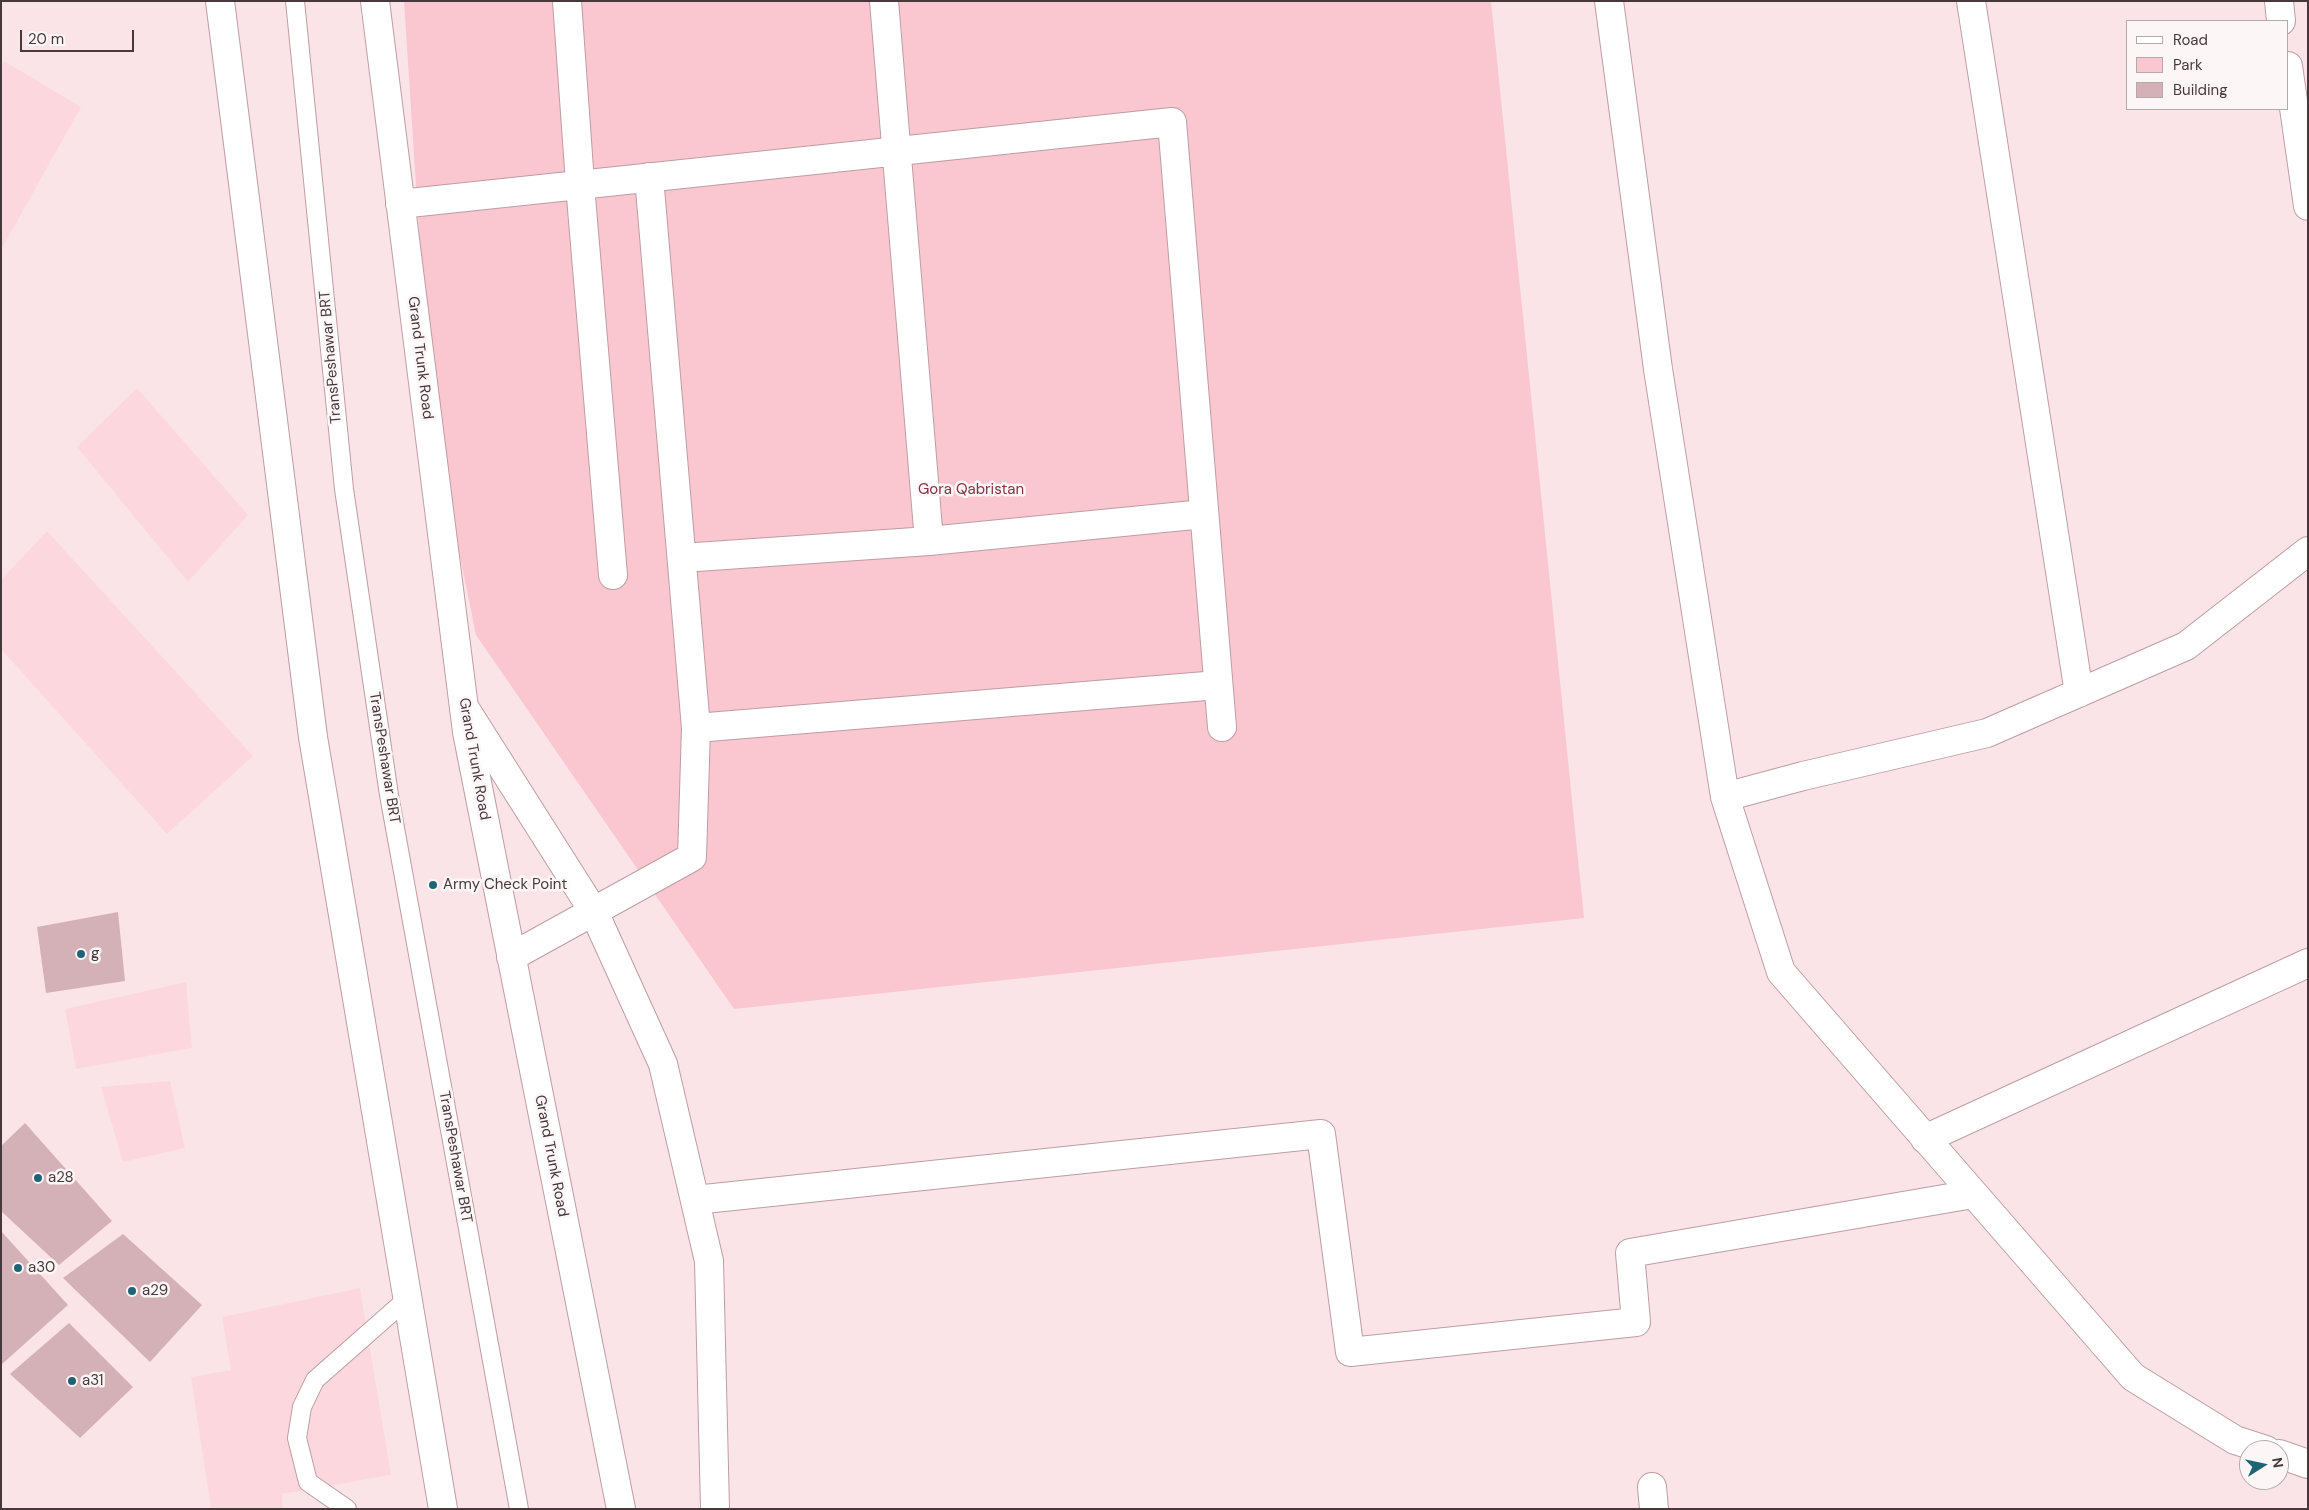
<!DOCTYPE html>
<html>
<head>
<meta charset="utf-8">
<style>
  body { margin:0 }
  #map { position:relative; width:2309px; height:1510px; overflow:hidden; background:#fae4e8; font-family:"DM Sans",sans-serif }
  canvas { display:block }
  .frame { position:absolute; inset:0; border:2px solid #47393b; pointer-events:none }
  .legend { position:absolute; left:2126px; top:20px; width:162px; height:90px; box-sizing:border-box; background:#fdf6f7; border:1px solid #b4aaac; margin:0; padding:6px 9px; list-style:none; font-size:15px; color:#47393b }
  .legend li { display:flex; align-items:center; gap:10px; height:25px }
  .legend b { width:25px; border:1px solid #b4aaac }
  .north { position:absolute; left:2239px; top:1440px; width:50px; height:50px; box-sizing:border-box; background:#fdf6f7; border:1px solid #b4aaac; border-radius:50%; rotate:80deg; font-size:14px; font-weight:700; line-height:20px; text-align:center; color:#47393b }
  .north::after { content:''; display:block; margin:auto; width:18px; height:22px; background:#1e6475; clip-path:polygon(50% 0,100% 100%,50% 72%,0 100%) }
  .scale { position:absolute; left:20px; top:30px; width:114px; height:22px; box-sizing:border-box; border:2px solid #47393b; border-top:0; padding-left:6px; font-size:15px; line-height:18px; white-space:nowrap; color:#47393b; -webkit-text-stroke:4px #fdf6f7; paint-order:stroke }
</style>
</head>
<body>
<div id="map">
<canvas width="2309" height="1510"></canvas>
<div class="frame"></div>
<ul class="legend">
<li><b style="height:6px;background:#fff"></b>Road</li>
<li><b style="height:14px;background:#fac6cf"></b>Park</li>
<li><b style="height:14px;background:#d3b1b7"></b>Building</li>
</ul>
<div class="north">N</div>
<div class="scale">20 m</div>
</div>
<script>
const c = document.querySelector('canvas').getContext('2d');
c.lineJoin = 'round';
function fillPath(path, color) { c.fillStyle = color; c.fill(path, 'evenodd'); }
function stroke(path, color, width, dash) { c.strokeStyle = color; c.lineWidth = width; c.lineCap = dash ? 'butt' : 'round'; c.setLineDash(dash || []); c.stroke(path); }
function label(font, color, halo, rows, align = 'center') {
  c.font = font + ' "DM Sans",sans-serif'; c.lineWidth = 5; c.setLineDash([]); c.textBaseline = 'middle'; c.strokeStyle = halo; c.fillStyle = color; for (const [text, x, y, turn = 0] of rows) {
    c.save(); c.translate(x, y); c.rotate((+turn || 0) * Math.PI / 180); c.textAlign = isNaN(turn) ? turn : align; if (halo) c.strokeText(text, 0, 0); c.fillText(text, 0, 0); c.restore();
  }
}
fillPath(new Path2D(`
  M4,61L81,107L1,250V66Z
  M137,388L248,515L188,582L77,447Z
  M47,531L253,756L167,834L1,649V580Z
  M186,982L192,1048L76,1069L65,1009Z
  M170,1081L185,1148L123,1162L101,1087Z
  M360,1288L391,1475L282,1494L283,1509H211L191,1377L231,1370L222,1317Z`), '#fcd8de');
fillPath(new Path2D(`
  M404,1H1491L1584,918L734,1009L476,635L431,414Z`), '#fac6cf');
fillPath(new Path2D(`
  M118,912L125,981L46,993L37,927Z
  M25,1123L112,1221L59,1265L1,1211V1146Z
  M1,1231L68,1305L1,1365Z
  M123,1234L202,1305L150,1362L63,1278Z
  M69,1323L133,1387L80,1438L10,1374Z`), '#d3b1b7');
const service = new Path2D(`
  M295,1L344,489L389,795L519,1509
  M347,1509L308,1482L297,1438L302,1407L315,1380L407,1299`);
const minor = new Path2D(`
  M567,1L581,197L613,575
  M884,1L929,541
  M1609,1L1658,369L1725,797L1781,972L2133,1377L2235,1440L2266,1450
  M1971,1L2079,693
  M2279,1L2281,21
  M2288,66L2308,206
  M400,204L1172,122L1222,727
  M682,558L929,541L1204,514
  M464,707L594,912L663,1064L709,1261L715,1509
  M696,728L1218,685
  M1725,797L1803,776L1987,733L2186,646L2308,551
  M511,957L692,857L696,728L649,177
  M1925,1139L2308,963
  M695,1200L1321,1134L1350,1352L1636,1322L1630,1253L1973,1194
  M2279,1454L2308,1464
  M1652,1487L1654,1509`);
const trunk = new Path2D(`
  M220,1L313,737L443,1509
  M375,1L467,732L621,1509`);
stroke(service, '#be9da2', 20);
stroke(minor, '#be9da2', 30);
stroke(trunk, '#be9da2', 30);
stroke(service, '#fff', 18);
stroke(minor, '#fff', 28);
stroke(trunk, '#fff', 28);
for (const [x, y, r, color] of [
  [433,885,5,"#1e6475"],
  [81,954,5,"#1e6475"],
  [38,1178,5,"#1e6475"],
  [18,1268,5,"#1e6475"],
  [132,1291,5,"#1e6475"],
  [72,1381,5,"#1e6475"]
]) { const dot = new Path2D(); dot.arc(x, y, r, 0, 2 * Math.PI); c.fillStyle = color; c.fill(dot); stroke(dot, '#fdf6f7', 2); }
label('15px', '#47393b', '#fdf6f7', [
  ["TransPeshawar BRT",331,357,-95],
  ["Grand Trunk Road",420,358,83],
  ["TransPeshawar BRT",384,758,81],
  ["Grand Trunk Road",474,759,80],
  ["Grand Trunk Road",551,1156,79],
  ["TransPeshawar BRT",455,1157,80]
]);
label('15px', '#823247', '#fdf6f7', [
  ["Gora Qabristan",971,490]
]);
label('15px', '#47393b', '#fdf6f7', [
  ["Army Check Point",443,885],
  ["g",91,954],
  ["a28",48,1178],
  ["a30",28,1268],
  ["a29",142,1291],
  ["a31",82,1381]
], 'left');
</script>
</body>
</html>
